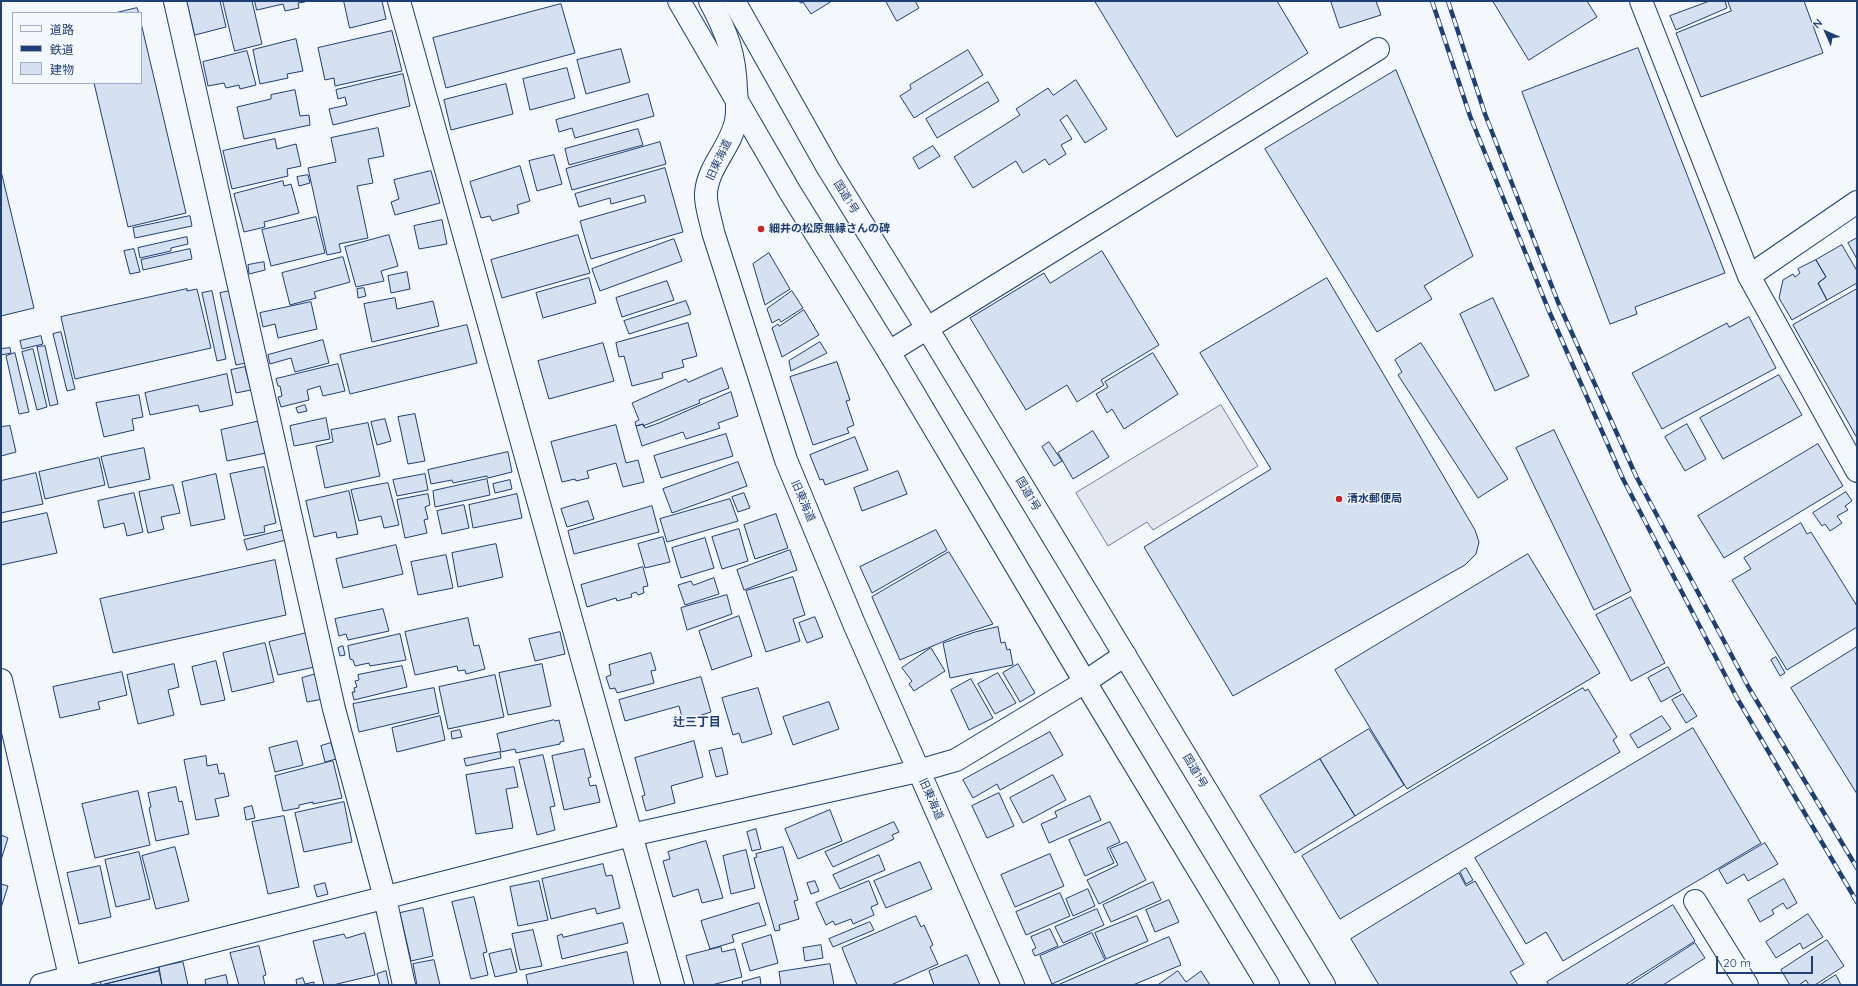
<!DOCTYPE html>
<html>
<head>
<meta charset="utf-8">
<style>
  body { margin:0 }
  #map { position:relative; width:1858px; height:986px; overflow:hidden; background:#f4f7fb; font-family:Quicksand,"Noto Sans JP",sans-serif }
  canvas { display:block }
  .frame { position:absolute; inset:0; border:2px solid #1d3f73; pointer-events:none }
  .legend { position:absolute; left:12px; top:12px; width:130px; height:72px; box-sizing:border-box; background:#f4f7fb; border:1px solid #9eadc5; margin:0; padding:5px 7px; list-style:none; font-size:12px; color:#1d3f73 }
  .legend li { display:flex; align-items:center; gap:8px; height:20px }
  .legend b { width:20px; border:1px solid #9eadc5 }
  .north { position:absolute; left:1806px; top:12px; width:40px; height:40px; -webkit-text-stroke:3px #f4f7fb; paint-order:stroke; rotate:315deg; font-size:11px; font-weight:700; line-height:16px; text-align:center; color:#1d3f73 }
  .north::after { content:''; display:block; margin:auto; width:14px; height:18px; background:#1d3f73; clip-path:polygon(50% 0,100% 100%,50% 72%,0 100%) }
  .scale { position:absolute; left:1716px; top:956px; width:97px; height:18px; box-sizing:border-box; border:2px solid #1d3f73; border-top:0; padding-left:5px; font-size:12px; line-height:14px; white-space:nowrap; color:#1d3f73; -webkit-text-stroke:3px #f4f7fb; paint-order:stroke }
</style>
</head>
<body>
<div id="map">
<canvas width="1858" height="986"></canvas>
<div class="frame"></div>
<ul class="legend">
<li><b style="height:5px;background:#f4f7fb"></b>道路</li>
<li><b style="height:5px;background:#1d3f73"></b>鉄道</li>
<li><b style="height:11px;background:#d5e0f0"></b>建物</li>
</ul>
<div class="north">N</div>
<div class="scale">20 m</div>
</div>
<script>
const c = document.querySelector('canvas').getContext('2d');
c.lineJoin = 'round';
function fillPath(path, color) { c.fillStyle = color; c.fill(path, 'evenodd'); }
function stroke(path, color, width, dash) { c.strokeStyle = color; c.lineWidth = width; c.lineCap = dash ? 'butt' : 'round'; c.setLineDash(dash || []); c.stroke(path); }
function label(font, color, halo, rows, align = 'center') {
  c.font = font + ' Quicksand,"Noto Sans JP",sans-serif'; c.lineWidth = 3; c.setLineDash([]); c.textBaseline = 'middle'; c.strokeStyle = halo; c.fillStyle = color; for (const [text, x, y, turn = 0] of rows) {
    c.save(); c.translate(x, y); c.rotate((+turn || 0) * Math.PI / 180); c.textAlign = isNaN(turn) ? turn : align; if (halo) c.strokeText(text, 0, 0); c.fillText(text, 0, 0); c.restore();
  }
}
const parking = new Path2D(`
  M1221,405L1258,466L1153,530L1147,522L1108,546L1076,493Z`);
fillPath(parking, '#e3e8f0');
stroke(parking, '#687fa3', 1);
const building = new Path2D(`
  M187,1H220L226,27L195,35Z
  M223,1H252L262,44L235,51Z
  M255,1H305V2L298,3L299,8L285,11L283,4L257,10Z
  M344,1H382L386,19L350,28Z
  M799,1H832L811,14L803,2L801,3Z
  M886,1H915L919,8L897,21Z
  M1095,1H1277L1308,53L1177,137Z
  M1331,1H1376L1381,15L1340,28Z
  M1493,1H1587L1597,17L1529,60Z
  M1710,1H1725L1727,8L1676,30L1670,16Z
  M1728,1H1804L1823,53L1701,97L1676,33L1731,11Z
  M561,4L575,53L446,88L433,38Z
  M137,8L139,13H115Z
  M141,23L186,213L128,227L94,83H141Z
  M392,31L402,71L335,86L334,78L325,80L318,48Z
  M296,39L303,71L287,74L288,78L260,84L253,50Z
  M1638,48L1725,273L1635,307L1637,314L1610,324L1522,92Z
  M621,49L630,82L586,94L577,60Z
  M968,50L983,75L914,118L900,96L911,89L910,85Z
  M247,51L256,85L240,89L239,85L226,88L224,83L208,86L203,62Z
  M567,68L575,98L530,110L523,79Z
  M1396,70L1473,256L1424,286L1432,299L1377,332L1265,149Z
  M403,74L410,106L333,125L329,109L347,105L345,97L338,99L336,90Z
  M1076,80L1107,129L1085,143L1067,115L1060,120L1072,139L1061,145L1066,154L1049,165L1045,159L1023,173L1016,161L973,188L954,157L1020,115L1016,109L1048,88L1053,95Z
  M988,82L999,101L937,138L926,119Z
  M506,84L513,114L451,130L444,100Z
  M295,90L300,116L309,115L310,125L244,139L237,107L271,99V95Z
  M648,94L654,116L575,138L572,128L559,132L556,120Z
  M378,128L384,156L368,159L373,183L357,186L368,238L339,244L341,252L327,255L308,168L336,162L331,138Z
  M638,129L643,145L569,165L565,149Z
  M275,139L277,149L296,144L301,166L287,169L288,176L232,189L223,151Z
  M660,142L666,164L572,190L566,169Z
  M933,146L940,156L919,169L913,158Z
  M554,155L562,184L537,191L529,161Z
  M520,166L530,201L517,205L519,213L492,221L490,216L481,218L470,182Z
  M665,168L683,232L591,259L580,221L646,202L644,195L611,204L610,198L579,207L575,194Z
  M1,171L34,308L1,316Z
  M431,171L440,203L395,215L391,202L399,199L394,180Z
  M308,175L310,183L299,186L297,177Z
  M283,181L284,186L291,184L299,213L264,222L265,227L244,232L234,194Z
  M190,216L192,226L135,238L133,228Z
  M316,217L325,253L271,266L262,230Z
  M442,220L447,244L419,249L414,226Z
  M389,235L398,266L381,271L384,281L356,287L345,247Z
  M578,235L590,273L502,298L491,260Z
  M187,237L188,244L171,248V251L140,258L138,248Z
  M1857,238V259L1848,243Z
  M674,239L682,261L600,291L592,269Z
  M1842,245L1857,271V283L1827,300L1818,283L1826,277L1816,260Z
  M134,249L140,272L130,274L124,251Z
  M190,249L192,259L143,270L141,260Z
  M1102,251L1159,345L1101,380L1104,385L1077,402L1067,385L1026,410L970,318L1044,273L1050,283Z
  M769,253L790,289L765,305L753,264Z
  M343,257L350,282L314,292L316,298L290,305L282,273Z
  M1816,260L1826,277L1818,283L1827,300L1792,320L1779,298L1783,280L1793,274L1795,277L1800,273L1798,269Z
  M264,262L265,270L249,274L248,265Z
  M407,272L410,289L391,293L388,276Z
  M589,278L596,303L543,318L536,293Z
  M1327,278L1475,530L1479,542L1476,554L1465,565L1233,696L1144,547L1271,469L1200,353Z
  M667,281L674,300L622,317L616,298Z
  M364,288L366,296L358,298L357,289Z
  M187,289V291L197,289L211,348L75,379L61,317Z
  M1857,289V438L1793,325Z
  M212,291L226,359L217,361L202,293Z
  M230,291L246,363L236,365L220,293Z
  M792,291L803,308L781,322L779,319L772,323L767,309Z
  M395,298L397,309L433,301L439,326L372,342L364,304Z
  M1493,298L1529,376L1495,391L1460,314Z
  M686,301L691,314L629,334L624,321Z
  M311,302L317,329L278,338L275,324L263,327L260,313Z
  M804,310L819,335L782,357L772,328L778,324L779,326Z
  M1749,317L1776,368L1662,429L1632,373L1727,323L1729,327Z
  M688,323L697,356L682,360L684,367L662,373L663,378L632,386L624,356L619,357L616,343Z
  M467,325L477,363L350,394L340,355Z
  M61,332L75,389L67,391L53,334Z
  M41,336L43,344L22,349L20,341Z
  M323,340L329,363L295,372L291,358L270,364L268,355Z
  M820,342L827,353L791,371L789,361Z
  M603,343L614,381L549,399L538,361Z
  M1421,343L1508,479L1478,498L1398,375L1402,372L1395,360Z
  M45,346L58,404L50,406L37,347Z
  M10,348L11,353L1,355V349Z
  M33,349L47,407L37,410L22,352Z
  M15,353L29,412L19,414L6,356Z
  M1153,353L1178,394L1124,429L1112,409L1107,413L1096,394L1108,387L1105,382Z
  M837,362L850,400L846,401L854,425L847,428L849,433L813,445L790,377Z
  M338,364L345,391L323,396L320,386L307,390L309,400L281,407L278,397L282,396L280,386H278L276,379Z
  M245,367L251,390L236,393L231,370Z
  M722,368L729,388L699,400L700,403L643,426V424L636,426L635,422L639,420L632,403L686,379L688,382Z
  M227,374L233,405L200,412L198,405L150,415L145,393Z
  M1779,375L1802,415L1723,459L1700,418Z
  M731,392L738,416L718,423L720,428L686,439L683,432L642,446L636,426L643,424L645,428L659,423Z
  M139,395L143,417L132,419L134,430L104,437L96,403Z
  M305,405L307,411L298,413L296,408Z
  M415,414L425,461L408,464L398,417Z
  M326,418L330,439L294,446L290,426Z
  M385,419L391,441L377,445L371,422Z
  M260,421L266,453L227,461L221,430Z
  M368,423L380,476L325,488L316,446L333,442L331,430Z
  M1687,424L1706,459L1685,471L1665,437Z
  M616,425L626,463L638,460L644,482L623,487L616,463L587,471L589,478L576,481L575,479L562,482L551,442Z
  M10,426L16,452L1,456V427Z
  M1554,430L1631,591L1594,610L1516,448Z
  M1093,431L1109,457L1073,479L1058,453Z
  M726,434L733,456L661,478L654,456Z
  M855,437L868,470L825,485L823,479L820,480L810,455Z
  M1049,442L1062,461L1054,466L1042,447Z
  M1818,444L1843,486L1724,558L1698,516Z
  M144,448L150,479L109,488L101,457Z
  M508,452L512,472L488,478L487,476L453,483L452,480L431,484L428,470Z
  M99,458L105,485L45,499L39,472Z
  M738,462L747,486L672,513L663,489Z
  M264,467L276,523L264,526L265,532L244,536L230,474Z
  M898,471L907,494L862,511L854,488Z
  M36,473L43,504L1,513V481Z
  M216,474L225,519L191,526L182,482Z
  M425,474L428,490L397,496L393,480Z
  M487,479L490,495L435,507L433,491Z
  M510,480L512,489L495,493L493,484Z
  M388,483L399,525L384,528L381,516L359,521L351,490Z
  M173,485L180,513L161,517L164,529L148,533L139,492Z
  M349,491L358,534L337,538L336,532L314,537L306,501Z
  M1846,492L1852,501L1845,506L1848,510L1837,516L1842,523L1830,531L1825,524L1822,526L1813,513Z
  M134,493L143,532L127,536L124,523L104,528L98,501Z
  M744,493L750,508L738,512L732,497Z
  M428,494L430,505L425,507L428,519L424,520L427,533L405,538L397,500Z
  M517,494L522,518L473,528L469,505Z
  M730,499L738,521L667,542L660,519Z
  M588,501L594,519L567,527L561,509Z
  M464,505L469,528L442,534L437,511Z
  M652,506L659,532L574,554L568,531Z
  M47,513L57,553L1,565V523Z
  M776,514L788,548L755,559L744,525Z
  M1801,523L1807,534L1811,532L1857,606V627L1787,670L1732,580L1751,569L1744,558Z
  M739,529L748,561L722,569L712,537Z
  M283,530L286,540L247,550L244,540Z
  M936,530L947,550L872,593L860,567Z
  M663,537L670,562L645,568L638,544Z
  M705,538L714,568L681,578L672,548Z
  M496,544L503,577L458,587L452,553Z
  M396,545L403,574L343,588L336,559Z
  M790,550L797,570L744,590L737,570Z
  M949,552L993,624L956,636L900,660L872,597Z
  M1528,554L1600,673L1407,789L1335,670Z
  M446,555L453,588L418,595L411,562Z
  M275,560L286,615L113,653L100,599Z
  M643,567L648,586L643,587L644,593L638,595L636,592L631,594L632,597L617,601L616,598L587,607L581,585Z
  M793,577L805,615L793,619L800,641L766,652L746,591Z
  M714,578L719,594L685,605L678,585L691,581L693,585Z
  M727,595L732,614L687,630L681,608Z
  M1631,597L1665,663L1631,681L1596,615Z
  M383,609L389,631L348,640L346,634L339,636L335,619Z
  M739,616L752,656L712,670L699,631Z
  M815,617L823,637L807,643L799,623Z
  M468,618L474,646L479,645L485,669L466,674L465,670L458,671L457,666L415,675L405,632Z
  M998,627L1001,643L1005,642L1007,650L1010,649L1013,665L950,678L943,643L975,632Z
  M311,632L319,666L278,675L269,642Z
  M560,632L565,654L535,661L529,639Z
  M400,634L406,660L370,666L369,663L355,666L353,660L350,659L348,646Z
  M265,643L274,682L232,692L223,653Z
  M343,646L345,655L340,656L338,648Z
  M1857,647V794L1791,688Z
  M931,648L945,671L914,691L909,684L912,681L902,668Z
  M651,653L656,670L651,671L654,683L617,693L615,688L610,689L606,677L611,675L609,665Z
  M1776,657L1785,673L1780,676L1771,660Z
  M216,661L225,700L201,705L192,667Z
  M174,664L179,687L168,690L174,715L138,724L127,675Z
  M542,664L551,706L508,715L499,673Z
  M1018,664L1035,693L1020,702L1003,673Z
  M402,666L407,687L354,700L352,692H355L354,688L357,687L355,681L359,680L358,675Z
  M1668,667L1681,691L1661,702L1648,678Z
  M122,672L127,695L98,702L100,709L60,718L53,687Z
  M998,673L1016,703L995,714L978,684Z
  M316,674L323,699L307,702L302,678Z
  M495,675L504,717L448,729L439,687Z
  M701,677L711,712L683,721L679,706L625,721L619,700Z
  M971,679L993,718L969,730L951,690Z
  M434,688L439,713L359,732L353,704Z
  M758,688L772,734L742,743L739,733L733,735L722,698Z
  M1583,688L1585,691L1588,689L1617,737L1613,740L1620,752L1340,919L1302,856Z
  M1683,694L1697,716L1686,723L1672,700Z
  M829,702L839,729L793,745L783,717Z
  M440,716L445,740L397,752L392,728Z
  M1662,716L1671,729L1638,748L1630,735Z
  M554,720L555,721L559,720L564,741L560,742V744L516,753L515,749L501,752L497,734Z
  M1693,728L1761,843L1563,961L1546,932L1526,944L1475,858Z
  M1369,729L1404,785L1355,816L1320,759Z
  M460,730L462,737L452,739L451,732Z
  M1050,732L1063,755L1000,790L997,784L973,798L963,780Z
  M297,741L303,765L275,772L269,748Z
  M694,741L703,777L671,786L675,803L646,811L642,796L645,795L635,758Z
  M331,743L336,759L325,762L321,746Z
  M722,748L728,774L716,777L709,751Z
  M584,749L591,777L588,778L590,786L596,785L600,802L564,810L552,756Z
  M500,752L501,758L466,766L464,759Z
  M543,755L555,806L550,807L555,830L537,835L519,760Z
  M206,756L207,766L217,764L219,774L224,773L229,796L215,799L219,816L196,820L184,760Z
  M1320,759L1355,816L1295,853L1260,796Z
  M333,761L342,798L313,804V802L299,805V808L283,811L275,776Z
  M514,767L518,787L506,789L513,828L476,834L466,775Z
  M1053,775L1066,800L1023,823L1010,798Z
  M176,787L179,802L182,801L189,834L156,841L149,808L151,807L148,793Z
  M138,791L150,845L95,858L82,804Z
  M999,793L1014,826L987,838L972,806Z
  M1090,796L1101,820L1049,843L1041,824L1057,817L1055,812Z
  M344,802L352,842L304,852L295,813Z
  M252,806L255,818L246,820L244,808Z
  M830,810L842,841L798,859L785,829Z
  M284,816L299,887L268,894L252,822Z
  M894,822L899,832L892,835L894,839L833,867L825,852Z
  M1110,822L1120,842L1107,848L1114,863L1085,876L1069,840Z
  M756,829L761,849L752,851L747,832Z
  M1,835L8,838L1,860Z
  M706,841L723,898L702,903L698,889L673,897L663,861L670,859L668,852Z
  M1127,842L1146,880L1099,904L1087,880L1118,865L1110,849Z
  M1765,843L1778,864L1748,881L1744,874L1727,884L1719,870Z
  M175,847L189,901L156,909L142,856Z
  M783,847L798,900L794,901L799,919L779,925L780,930L775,931L754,858L757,857L756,854Z
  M746,850L755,888L731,894L723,856Z
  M139,852L150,899L116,907L105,860Z
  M1050,854L1064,886L1015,907L1001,875Z
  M879,855L885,870L840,889L833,875Z
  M920,862L932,889L886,908L874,881Z
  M603,864L606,876L612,875L620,908L597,914L595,908L551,919L542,879Z
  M100,866L111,917L79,924L67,873Z
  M1466,868L1473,880L1466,884L1460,872Z
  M1459,873L1466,886L1475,881L1524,964L1510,972L1518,985H1379L1351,939Z
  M1784,879L1797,903L1787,909L1783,903L1772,910L1774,914L1760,922L1748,900Z
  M539,881L548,920L518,926L510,887Z
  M815,881L819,891L811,894L807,883Z
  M869,881L878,904L871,907L874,915L853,924L851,919L835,925L833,921L826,925L816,903Z
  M1153,882L1161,900L1111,922L1103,905Z
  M325,883L328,894L317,897L314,886Z
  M1,884L8,886L1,908Z
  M1088,889L1095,906L1073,916L1066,899Z
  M1060,893L1070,916L1026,935L1016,912Z
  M474,897L487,952L483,953L488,975L471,979L452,902Z
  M1169,900L1179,922L1155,932L1146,910Z
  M759,903L766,925L732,935L734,942L710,949L701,921Z
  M1673,905L1695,941L1625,985H1549L1547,982Z
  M423,908L433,956L411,961L400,913Z
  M1097,909L1104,925L1063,943L1055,927Z
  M1808,914L1823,937L1803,949L1800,943L1776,958L1766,942Z
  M916,916L921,927L924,925L933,945L930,947L938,964L891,985H857L842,948Z
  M1137,916L1148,941L1106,959L1095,933Z
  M870,922L874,930L833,947L829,939Z
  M623,923L628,943L562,959L557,936L562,934L563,937Z
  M1050,929L1058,946L1035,956L1032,950L1036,948L1031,937Z
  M533,930L542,966L520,970L512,934Z
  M365,933L375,975L333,985H324L313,941L344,934L346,938Z
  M1092,933L1105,960L1052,984L1040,956Z
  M771,935L778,963L750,971L742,944Z
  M1169,937L1181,965L1133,985H1058Z
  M1827,940L1844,966L1815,985H1809L1806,980L1799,985H1790L1781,970Z
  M1695,943L1705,958L1663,985H1630Z
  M821,945L823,958L805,961L803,948Z
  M259,946L266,975L263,976L265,985H239L230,953Z
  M721,947L722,952L735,949L742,977L712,985H694L686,956Z
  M511,949L517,972L495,977L489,954Z
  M627,952L634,985H528L526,975Z
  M967,955L980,985H934L929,971Z
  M434,960L440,985H417L413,964Z
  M183,962L188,985H162L159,967Z
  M830,964L834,985H781L779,972Z
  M159,967V971L101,985L100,980Z
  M159,971L162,985H102Z
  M386,971L389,985H380L377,974Z
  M1178,971L1186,982L1201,971L1210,985H1158Z
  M226,975L228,985H206L205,980Z
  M1836,975L1841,985H1820Z
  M760,977L761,985H743L742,982Z
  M303,978L305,984L314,982V985H297L296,980Z`);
fillPath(building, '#d5e0f0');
stroke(building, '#1d3f73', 1);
const minor = new Path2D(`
  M175,1L334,709L385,898L404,985
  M399,1L673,985
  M1641,1L1749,276L1857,471
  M1749,276L1857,202
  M889,352L1378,49
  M1,680L72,985
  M1695,901L1747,985
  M41,985L631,835L918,771L956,760L1085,682L1125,655`);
const tertiary = new Path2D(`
  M710,1C727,33 735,54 736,90C737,100 738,111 736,121C731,147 708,166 706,193C705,205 711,220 713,232L786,460L855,626L1013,985`);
const trunk = new Path2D(`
  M679,1L790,192L889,352L1085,682L1268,985
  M734,1L828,168L927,328L1324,985`);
stroke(minor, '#1d3f73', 24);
stroke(tertiary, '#1d3f73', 24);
stroke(trunk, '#1d3f73', 24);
stroke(minor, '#f4f7fb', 22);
stroke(tertiary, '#f4f7fb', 22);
stroke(trunk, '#f4f7fb', 22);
const rail = new Path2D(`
  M1432,1L1470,116L1549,311L1623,479L1737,698L1857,902
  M1448,1L1485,114L1558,302L1636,476L1749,688L1857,868`);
stroke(rail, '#1d3f73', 4.5);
stroke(rail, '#f4f7fb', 3, [9]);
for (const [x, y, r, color] of [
  [761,229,4,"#c62828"],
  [1339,499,4,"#c62828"]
]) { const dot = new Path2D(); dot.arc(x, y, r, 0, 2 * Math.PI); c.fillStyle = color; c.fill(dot); stroke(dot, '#f4f7fb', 1.5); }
label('11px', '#1d3f73', '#f4f7fb', [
  ["旧東海道",719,160,-65],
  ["国道1号",846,197,58],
  ["国道1号",1028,494,59],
  ["旧東海道",803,501,67],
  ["国道1号",1195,771,59],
  ["旧東海道",931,799,66]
]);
label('bold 11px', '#1d3f73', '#f4f7fb', [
  ["細井の松原無縁さんの碑",769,229],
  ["清水郵便局",1347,499]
], 'left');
label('bold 12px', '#1d3f73', '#f4f7fb', [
  ["辻三丁目",697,722]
]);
</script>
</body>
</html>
